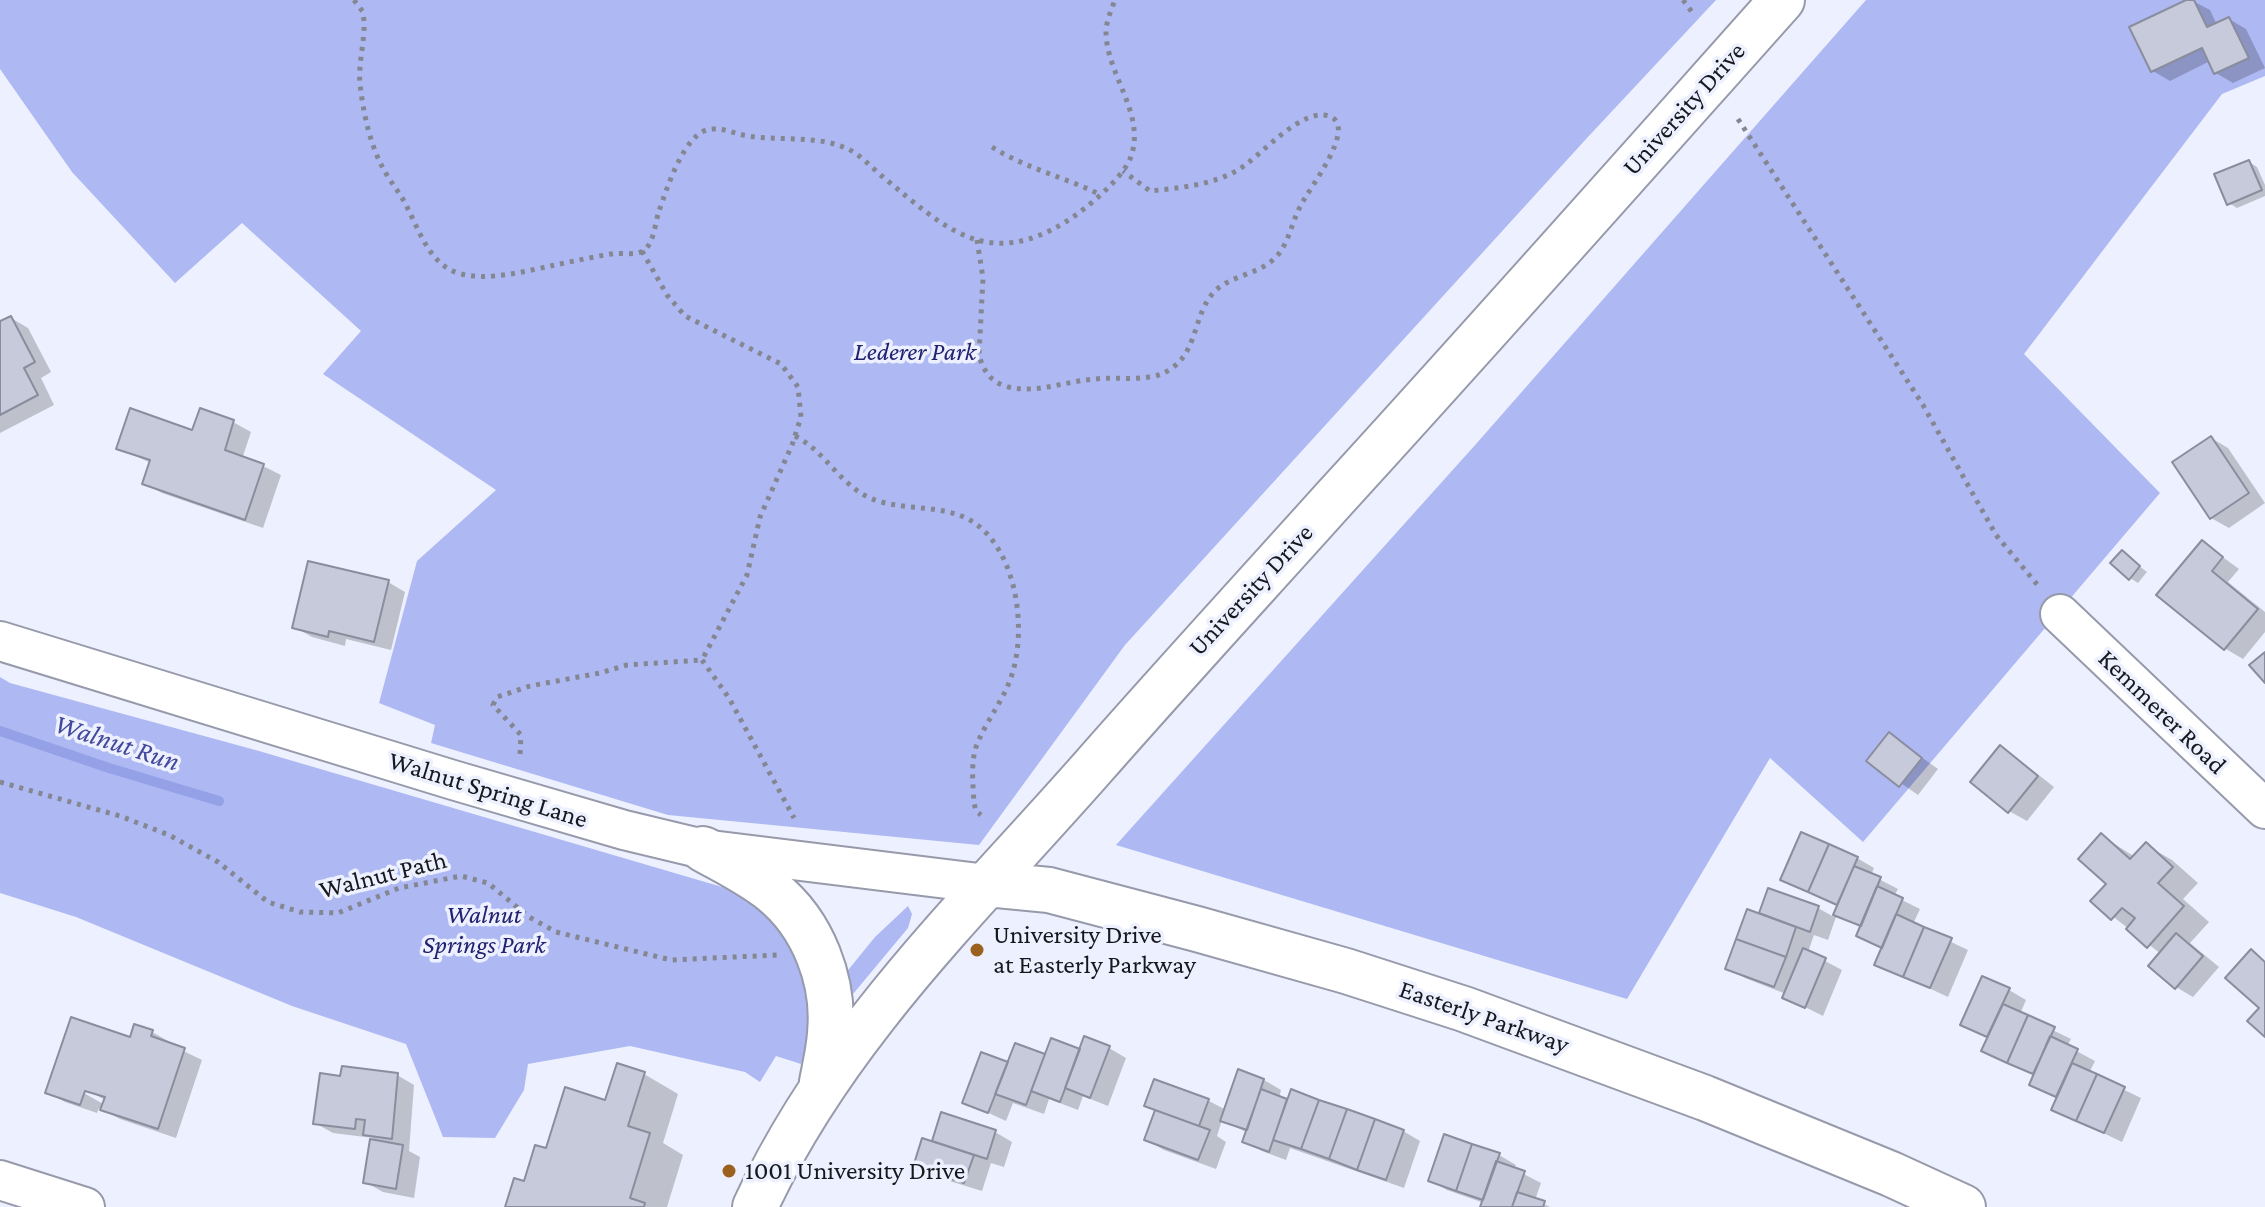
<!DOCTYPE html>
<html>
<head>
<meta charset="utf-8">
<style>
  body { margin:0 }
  canvas { display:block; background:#edf0fe }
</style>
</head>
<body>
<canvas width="2265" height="1207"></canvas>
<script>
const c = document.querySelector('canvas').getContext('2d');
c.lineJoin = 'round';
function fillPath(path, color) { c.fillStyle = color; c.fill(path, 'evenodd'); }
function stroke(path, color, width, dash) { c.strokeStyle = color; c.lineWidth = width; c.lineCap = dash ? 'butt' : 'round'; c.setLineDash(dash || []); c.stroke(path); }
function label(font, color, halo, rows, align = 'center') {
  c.font = font + ' "Crimson Pro",serif'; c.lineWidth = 7; c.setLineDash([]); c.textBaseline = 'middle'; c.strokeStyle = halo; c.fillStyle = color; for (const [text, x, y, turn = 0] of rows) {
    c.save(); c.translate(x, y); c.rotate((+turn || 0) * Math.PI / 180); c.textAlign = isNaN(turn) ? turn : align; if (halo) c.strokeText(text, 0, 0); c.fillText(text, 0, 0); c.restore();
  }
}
fillPath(new Path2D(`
  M0,0H1716L1587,138L1125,645L979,845L668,815L431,743L435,725L379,703L417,561L496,490L323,374L361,331L242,223L175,283L72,172L0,69Z
  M1866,0H2265V76L2222,94L2024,354L2160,493L1863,842L1770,758L1627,999L1116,845L1476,444Z
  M0,677L10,683L259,751L729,889L777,916L793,937L816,1027L801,1064L776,1056L760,1082L745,1072L630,1046L528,1064L524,1090L495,1138L443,1137L406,1044L292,1006L76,917L0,893Z
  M908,906L912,914L908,928L848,1000L836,985L875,937Z`), '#aeb9f3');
fillPath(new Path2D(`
  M2191,0L2210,10L2217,25L2229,19L2246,29L2265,68L2233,83L2216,73L2210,61L2170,81L2153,71Z
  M2249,162L2257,167L2265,185V196L2237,208L2229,203Z
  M11,318L28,328L51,372L41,378L54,405L0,433V323Z
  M233,422L251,432L243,456L281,475L263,528L162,493L144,483L151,463L118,448Z
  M2211,438L2228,448L2265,503L2229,528L2211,518Z
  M2202,542L2239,569L2228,582L2265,612V632L2243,659L2226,649L2159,595Z
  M2122,553L2147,572L2138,583L2130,578Z
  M388,582L405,592L391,650L346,639L345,646L312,637L294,627Z
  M1889,734L1938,769L1918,795L1869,761Z
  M2000,748L2017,758L2054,787L2027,821L2009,811Z
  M2102,836L2135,857L2146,845L2172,860L2198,883L2183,899L2209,922L2190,943L2219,967L2193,997L2176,987L2161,954L2093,901L2108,884Z
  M1857,858L1874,868L1871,875L1898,889L1894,896L1920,909L1913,924L1968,950L1948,997L1877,964L1883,949L1859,936L1862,928L1837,914L1828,940L1814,935L1808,952L1842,970L1823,1016L1785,997L1786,994L1745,978L1728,968L1760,915L1770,890L1818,908L1834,917L1839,906L1783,880Z
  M2009,990L2026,1000L2020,1014L2071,1039L2067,1046L2095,1061L2089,1073L2141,1098L2122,1142L2053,1109L2058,1098L2031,1084L2035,1075L1984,1050L1989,1038L1963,1024Z
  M135,1026L152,1032L170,1042L169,1044L202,1060L176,1138L120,1119L99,1108L97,1113L65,1102L47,1092L131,1040ZM77,1084L105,1100V1105L75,1088Z
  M1109,1048L1126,1058L1108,1106L1083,1096L1078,1110L1049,1099L1044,1114L1013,1103L1006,1121L965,1102L1009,1065Z
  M1239,1072L1264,1080L1281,1090L1279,1098L1403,1131L1420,1141L1404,1188L1290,1148L1286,1160L1262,1151L1244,1141L1248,1133L1222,1120L1217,1136L1226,1142L1216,1169L1164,1150L1146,1140L1157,1111L1146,1105L1155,1081L1209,1101L1226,1110Z
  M644,1074L678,1094L663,1143L683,1155L667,1207H507L547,1150Z
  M397,1075L414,1085L409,1151L420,1157L414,1198L383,1192L365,1182L373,1138L333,1133L315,1123L342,1078Z
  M943,1114L995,1132L1012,1142L1004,1167L991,1163L982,1191L933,1176L916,1166L934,1143Z
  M1499,1155L1516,1165L1514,1169L1541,1183L1535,1200L1550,1207H1482L1484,1203L1447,1190L1430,1180Z`), '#0003');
stroke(new Path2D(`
  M0,731L109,768L219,801`), '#94a1e7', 10);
const building = new Path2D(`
  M2186,0H2194L2207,27L2229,17L2249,58L2214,74L2202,48L2151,72L2129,27Z
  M2249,160L2262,190L2227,205L2214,174Z
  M11,316L35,362L24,368L38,395L0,415V321Z
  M130,408L192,430L200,408L234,420L225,450L264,464L245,520L142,484L150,460L116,449Z
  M2211,436L2249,493L2210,519L2172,462Z
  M2202,540L2223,557L2212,571L2258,609L2224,650L2156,595Z
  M2122,550L2140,566L2129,580L2110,563Z
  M308,561L389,580L374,642L329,631L328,637L292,628Z
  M2265,652V683L2249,665Z
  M1889,732L1922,758L1899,787L1866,761Z
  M2000,745L2038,776L2008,813L1970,782Z
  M1801,832L1829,844L1808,892L1780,880Z
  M2101,833L2130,859L2146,842L2173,867L2158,883L2184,906L2147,948L2126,929L2135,918L2122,908L2111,920L2090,901L2106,884L2078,859Z
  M1829,844L1858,857L1837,905L1808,892Z
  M1854,866L1881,877L1861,926L1833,915Z
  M1877,886L1903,898L1882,948L1856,936Z
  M1768,888L1819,906L1810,932L1759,913Z
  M1747,909L1796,927L1786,957L1736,939Z
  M1896,914L1924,927L1903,977L1874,965Z
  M1924,927L1952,938L1930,988L1903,977Z
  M2176,933L2203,956L2175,989L2148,966Z
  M1736,939L1786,957L1774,987L1725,969Z
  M1803,948L1826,958L1805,1008L1782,998Z
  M2251,949L2265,962V1037L2247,1021L2259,1008L2225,978Z
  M1982,976L2010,988L1987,1037L1960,1025Z
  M2003,1004L2028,1015L2007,1063L1981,1051Z
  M2028,1015L2055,1027L2033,1074L2007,1063Z
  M71,1017L130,1037L134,1024L153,1030L151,1036L185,1048L158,1129L100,1110L105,1097L85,1091L80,1105L45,1093Z
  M1084,1036L1110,1046L1090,1098L1065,1088Z
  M2050,1036L2078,1049L2056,1097L2029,1085Z
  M1051,1038L1080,1049L1060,1102L1031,1091Z
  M1015,1043L1045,1054L1026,1105L995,1094Z
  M981,1052L1008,1062L988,1113L962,1103Z
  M617,1063L645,1072L628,1126L650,1133L630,1198L645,1203L644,1207H505L514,1178L524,1181L535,1145L546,1148L565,1087L605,1100Z
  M2072,1063L2097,1074L2076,1121L2051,1110Z
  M342,1066L398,1073L392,1139L363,1135L365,1120L356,1119L355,1129L313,1124L320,1073L340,1076Z
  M1238,1069L1264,1079L1247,1130L1220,1121Z
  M2097,1074L2125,1087L2104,1133L2076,1121Z
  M1154,1079L1209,1099L1199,1126L1144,1106Z
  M1261,1089L1287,1099L1269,1152L1242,1142Z
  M1291,1089L1319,1100L1301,1149L1273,1140Z
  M1319,1100L1347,1109L1329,1159L1301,1149Z
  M1347,1109L1375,1119L1357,1170L1329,1159Z
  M1155,1110L1210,1130L1198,1160L1144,1140Z
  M941,1112L996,1130L987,1159L932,1141Z
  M1375,1119L1404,1130L1386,1180L1357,1170Z
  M1444,1134L1472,1144L1456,1191L1428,1181Z
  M922,1138L974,1155L964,1183L913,1167Z
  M370,1139L403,1145L396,1189L363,1183Z
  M1472,1144L1500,1153L1483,1200L1456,1191Z
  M1496,1161L1525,1171L1512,1207H1480Z
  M1517,1192L1545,1201L1543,1207H1512Z`);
fillPath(building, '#c6cadb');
stroke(building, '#8a8d9d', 2);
const minor = new Path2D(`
  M2060,614L2265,809
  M0,641L453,780L624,830L703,849L987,884
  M0,1180L85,1207`);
const major = new Path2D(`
  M703,849C726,862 751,874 772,891C813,924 835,981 830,1033C829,1050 825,1066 822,1082
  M987,884L1049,890L1197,929L1346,971L1464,1009L1705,1098L1891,1174L1963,1207
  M755,1207C834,1035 971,906 1094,766C1173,676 1254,588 1334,499C1485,334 1633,167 1782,0`);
stroke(minor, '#969aaa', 42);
stroke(major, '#969aaa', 48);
stroke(new Path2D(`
  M354,0L363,12L364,21C365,42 358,63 360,84C363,112 370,145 384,170C391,183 401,194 407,207C420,232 430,266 461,274C490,281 526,271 555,265C574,261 593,257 611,254C622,252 633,256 643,251C654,244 655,223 659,211C667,188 685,131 711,129C725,128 735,134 748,136C781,141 818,135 848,149C861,155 872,168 883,177C945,228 987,271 1067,221C1086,209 1121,180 1130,159C1148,115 1105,74 1106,30C1107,20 1111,10 1115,0
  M1683,0L1695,16
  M1738,119L1923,405L1996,535L2040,588
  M992,147C1025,168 1064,177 1099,194
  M977,240L983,278L979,355C983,370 990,381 1005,386C1034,395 1065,381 1095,379C1113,377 1132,380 1149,377C1158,376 1165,373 1172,368C1199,349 1193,312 1216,290C1231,276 1258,274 1274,259C1289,245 1291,223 1301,205C1308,190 1359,126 1329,116C1301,107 1260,157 1238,170C1212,185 1179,188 1150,191L1123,171
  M642,251L667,295L685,316L781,364L798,387L801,417L792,445L760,517L747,575L702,660
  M795,436C825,451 840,485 870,498C900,511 936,504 966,518C1015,542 1027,623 1013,671C1006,697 988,718 978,742C970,759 973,785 974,803L976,811L981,815
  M702,660L729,698L794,818
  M520,754L521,735L493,705L497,697L530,686L600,673L627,665L702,660
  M0,782L120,816L169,835L218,862L268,902L300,912L338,913L399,888L461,876L488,883L529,917L556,932L671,960L777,955`), '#848791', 5, [4, 6]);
stroke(minor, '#fff', 38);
stroke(major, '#fff', 44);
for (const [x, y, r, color] of [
  [977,950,8,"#9a621e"],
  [729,1171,8,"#9a621e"]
]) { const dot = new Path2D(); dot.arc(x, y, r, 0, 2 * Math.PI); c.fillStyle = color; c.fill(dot); stroke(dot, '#edf0fe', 3); }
label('26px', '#16181e', '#edf0fe', [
  ["University Drive",1684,109,-48],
  ["University Drive",1251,590,-47],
  ["Kemmerer Road",2162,712,44],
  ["Walnut Spring Lane",488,790,17],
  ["Walnut Path",383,875,-14],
  ["Easterly Parkway",1484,1017,19]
]);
label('italic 26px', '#222171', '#edf0fe', [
  ["Lederer Park",915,352],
  ["Walnut",484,915],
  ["Springs Park",484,945]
]);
label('26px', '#16181e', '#edf0fe', [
  ["University Drive",993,935],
  ["at Easterly Parkway",993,965],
  ["1001 University Drive",745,1171]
], 'left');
label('italic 28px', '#42499c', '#edf0fe', [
  ["Walnut Run",117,743,18]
]);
</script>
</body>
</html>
